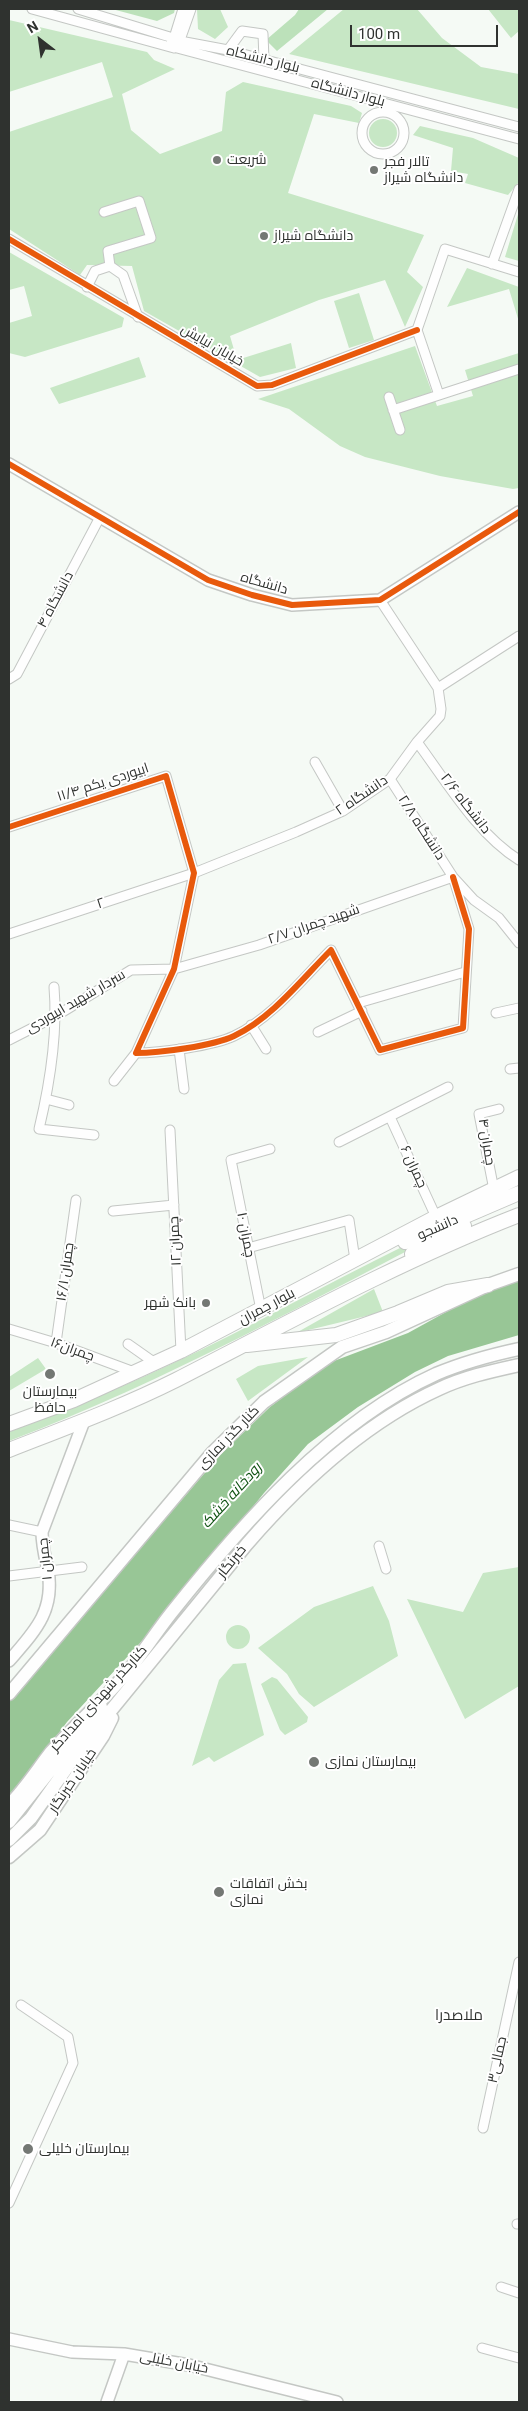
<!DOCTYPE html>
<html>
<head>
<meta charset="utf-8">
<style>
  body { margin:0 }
  #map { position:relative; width:528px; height:2411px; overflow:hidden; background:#f5faf5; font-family:Roboto,sans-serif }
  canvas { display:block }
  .frame { position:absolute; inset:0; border:10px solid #2f322f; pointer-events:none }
  .north { position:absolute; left:15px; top:15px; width:50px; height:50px; -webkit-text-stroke:4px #fff; paint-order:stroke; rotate:330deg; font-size:14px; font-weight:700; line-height:20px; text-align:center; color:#2f322f }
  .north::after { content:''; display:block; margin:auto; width:18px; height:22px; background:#2f322f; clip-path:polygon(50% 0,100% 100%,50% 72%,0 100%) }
  .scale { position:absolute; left:350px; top:25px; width:148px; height:22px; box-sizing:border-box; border:2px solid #2f322f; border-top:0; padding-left:6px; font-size:15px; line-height:18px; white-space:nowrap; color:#2f322f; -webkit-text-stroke:4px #fff; paint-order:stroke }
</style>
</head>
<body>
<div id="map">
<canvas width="528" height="2411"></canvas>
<div class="frame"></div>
<div class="north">N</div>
<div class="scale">100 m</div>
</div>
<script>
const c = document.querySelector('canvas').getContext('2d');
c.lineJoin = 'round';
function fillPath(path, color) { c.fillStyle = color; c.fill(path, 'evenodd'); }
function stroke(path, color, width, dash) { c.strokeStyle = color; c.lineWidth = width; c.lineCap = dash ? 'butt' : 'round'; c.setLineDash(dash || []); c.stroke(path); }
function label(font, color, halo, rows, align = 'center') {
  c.font = font + ' Roboto,Cairo,sans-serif'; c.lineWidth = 4; c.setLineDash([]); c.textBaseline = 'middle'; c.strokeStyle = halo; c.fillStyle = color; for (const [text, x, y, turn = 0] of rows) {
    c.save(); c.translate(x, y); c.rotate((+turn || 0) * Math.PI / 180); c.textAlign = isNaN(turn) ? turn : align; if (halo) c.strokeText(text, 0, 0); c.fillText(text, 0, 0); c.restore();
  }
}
fillPath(new Path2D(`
  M197,9H220L228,27L215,39L198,29Z
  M344,9H417L442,38L481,67L519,74V109L289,54Z
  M488,9H519V31L511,38Z
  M9,20L147,52L154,60L175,69L122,94L131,130L160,154L222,131L226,92L243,82L351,106L362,113L359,123L314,114L288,193L424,235L407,272L423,287L405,327L385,280L319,300L230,336L237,360L291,343L296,368L260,377L144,311L132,266L87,265L80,275L9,229V132L113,97L102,62L9,92Z
  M369 133a14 14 0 1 1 28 0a14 14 0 1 1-28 0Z
  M420,126L473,138L519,158V182L508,195L465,183L468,174L451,171L453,148L413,135Z
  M519,211V261L505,257Z
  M9,252L124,318L122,327L25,357L9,353V323L32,316L24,286L9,290Z
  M467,268L519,287V322L509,289L447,307Z
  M359,293L374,340L349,348L334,301Z
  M415,346L437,406L473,396L465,370L519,353V488L513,489L440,476L365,457L340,446L289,409L258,399Z
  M139,357L146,377L59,404L50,388Z
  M463,1218L465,1221C315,1298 167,1381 9,1441V1432C83,1404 156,1373 227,1337C306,1297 383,1254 463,1218Z
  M374,1289L383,1312L296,1333Z
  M308,1357L248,1401L236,1379L258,1366Z
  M38,1358L46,1369L9,1391V1377Z
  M519,1567V1686L465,1719L407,1599L463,1612L483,1573Z
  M373,1586L389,1621L398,1656L314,1707L299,1694L287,1674L258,1648L314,1607Z
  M226 1637a12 12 0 1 1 24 0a12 12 0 1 1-24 0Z
  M246,1663L264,1735L214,1762L209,1757L192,1766L219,1680L233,1664Z
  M272,1677L277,1679L308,1717L307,1722L285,1735L280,1730L261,1684Z`), '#c7e7c5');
fillPath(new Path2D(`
  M112,9H175L174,13L157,21Z
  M299,9H328L277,51L266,40L295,15Z`), '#bce1ba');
fillPath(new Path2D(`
  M519,1279V1335L448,1356L415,1372L358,1407L308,1444L264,1493L166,1615L67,1722L9,1800V1702L220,1455L270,1407L326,1364L408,1333L466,1301L511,1280Z`), '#98c696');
const minor = new Path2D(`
  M32,9L174,48L180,46L179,39H172L171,47
  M78,9L173,38
  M174,38L183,9
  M180,40L191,9
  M180,41L228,50L519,127
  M177,48L519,139
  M228,50L242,31L263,34L264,60
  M362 133a21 21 0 1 1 42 0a21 21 0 1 1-42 0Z
  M104,212L139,201L151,238L108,251L110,266
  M9,239L257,386L272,385L417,330
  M492,264L519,189
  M87,287L95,271L110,266L123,275L138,317
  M439,395L417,330L445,249L519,272
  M389,397L400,430
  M393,410L519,369
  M9,679L17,674L100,517
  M438,688L519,636
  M417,742C446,781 477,834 519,860
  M315,762L343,811
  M390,779L453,877L474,900L499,918L519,943
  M9,827L166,776L194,873L174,969L136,1053C159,1053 213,1046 234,1036C272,1018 302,979 331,950L380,1050L463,1028L469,929L453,877
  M9,934L194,873L296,832L343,811L390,779L417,742L440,716L441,709L438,688L380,600
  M54,987C58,1034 50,1083 39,1129L94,1135
  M358,1003L465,972
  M496,1013L519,1008
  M251,1025L266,1049
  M318,1032L362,1011
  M9,1040L56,1016L131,970L174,969L259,945L453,877
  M179,1049L184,1089
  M510,1069L519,1068
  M114,1081L136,1053
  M46,1099L69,1105
  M390,1117L436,1217
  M170,1130L181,1351
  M339,1142L448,1087
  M494,1190L479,1114L499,1109
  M113,1211L174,1205
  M248,1248L349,1220L355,1260
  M261,1310L231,1160L270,1149
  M9,1329L56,1343L134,1372
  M56,1343L76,1200
  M128,1344L155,1363
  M9,1525L42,1532
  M379,1546L386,1569
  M9,1576L82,1567
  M483,2128L519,1962
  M9,2203L73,2063L68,2037L21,2005
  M517,2224H519
  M501,2287L519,2293
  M482,2348L519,2358`);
const tertiary = new Path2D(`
  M9,464L208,580L252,595L292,605L380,600L519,512
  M9,1661C34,1632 55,1612 48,1570C45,1557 42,1546 42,1532L84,1421
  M9,2339L72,2352L124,2354L189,2365L337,2402
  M107,2402L124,2354`);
const secondary = new Path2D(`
  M9,1694L212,1453L264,1402L342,1347L386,1332L488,1285L519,1274
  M9,1805C25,1789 37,1770 51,1752C76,1724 105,1699 129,1670C144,1651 157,1631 172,1612C242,1524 332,1421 436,1374C462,1363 491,1355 519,1349
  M9,1822L101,1707
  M9,1840L31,1818L86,1741L247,1544C300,1483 364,1423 439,1389C464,1377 492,1371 519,1365
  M9,1857L40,1830L103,1736L112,1718`);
const primary = new Path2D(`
  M405,1242L519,1193
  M412,1254L464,1226
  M247,1345L336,1335L398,1313L448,1292L488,1285
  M9,1424L74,1400L181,1351L436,1217L519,1177
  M9,1450C65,1428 122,1407 176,1380C289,1322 401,1261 519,1215`);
stroke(minor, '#c4c7c4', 11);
stroke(tertiary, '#c4c7c4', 14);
stroke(secondary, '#c4c7c4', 15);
stroke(primary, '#c4c7c4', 16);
stroke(minor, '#fefefe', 9);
stroke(tertiary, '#fefefe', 11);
stroke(secondary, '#fefefe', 12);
stroke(primary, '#fefefe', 14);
stroke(new Path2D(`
  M9,239L257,386L272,385L417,330
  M9,464L208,580L252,595L292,605L380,600L519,512
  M9,827L166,776L194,873L174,969L136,1053C159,1053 213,1046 234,1036C272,1018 302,979 331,950L380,1050L463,1028L469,929L453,877`), '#e8590c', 6);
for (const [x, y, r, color] of [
  [217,160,5,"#747874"],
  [374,170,5,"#747874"],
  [264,236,5,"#747874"],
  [206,1303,5,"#747874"],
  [50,1374,6,"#747874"],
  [314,1762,6,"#747874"],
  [219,1892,6,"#747874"],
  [28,2149,6,"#747874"]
]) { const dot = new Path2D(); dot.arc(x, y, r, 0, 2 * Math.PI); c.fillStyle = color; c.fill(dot); stroke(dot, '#fff', 2); }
label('14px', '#2f322f', '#fff', [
  ["بلوار دانشکاه",263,60,14],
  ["بلوار دانشگاه",348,93,15],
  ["خیابان نیایش",212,346,30],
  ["دانشگاه",264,584,16],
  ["۴ دانشگاه",56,600,-62],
  ["۱۱/۴ ابیوردی یکم",103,783,-18],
  ["۲ دانشگاه",362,796,-34],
  ["۲/۶ دانشگاه",465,804,52],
  ["۲/۸ دانشگاه",421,828,57],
  ["۲",101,904,-18],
  ["۲/۷ شهید چمران",314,925,-19],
  ["سردار شهید ابیوردی",76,1002,-30],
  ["۴ چمران",486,1142,81],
  ["۶ چمران",413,1167,65],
  ["دانشجو",438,1228,-24],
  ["۱۰ چمران",245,1235,79],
  ["۱۲ چمران",176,1241,-93],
  ["۱۶/۱ چمران",66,1272,-82],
  ["بلوار چمران",267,1307,-28],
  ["چمران۱۶",72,1350,20],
  ["کنار گذر نمازی",229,1438,-46],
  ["چمران ۱",46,1559,-96],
  ["خبرنگار",232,1562,-51],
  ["کنارگذر شهدای امدادگر",99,1699,-48],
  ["خیابان خبرنگار",73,1781,-56],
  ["جمالی۳",498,2060,-78],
  ["خیابان خلیلی",174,2363,11]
]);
label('14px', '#2f322f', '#fff', [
  ["شریعت",227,160],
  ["تالار فجر",384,162],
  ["دانشگاه شیراز",384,178],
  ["دانشگاه شیراز",274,236],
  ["بانک شهر",196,1303,"right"],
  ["بیمارستان",50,1392,"center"],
  ["حافظ",50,1408,"center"],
  ["بیمارستان نمازی",325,1762],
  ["بخش اتفاقات",230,1884],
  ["نمازی",230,1900],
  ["بیمارستان خلیلی",39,2149]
], 'left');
label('italic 15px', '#0e5111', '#fff', [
  ["رودخانه خشک",232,1496,-48]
]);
label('15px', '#2f322f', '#fff', [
  ["ملاصدرا",459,2016]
]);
</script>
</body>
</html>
